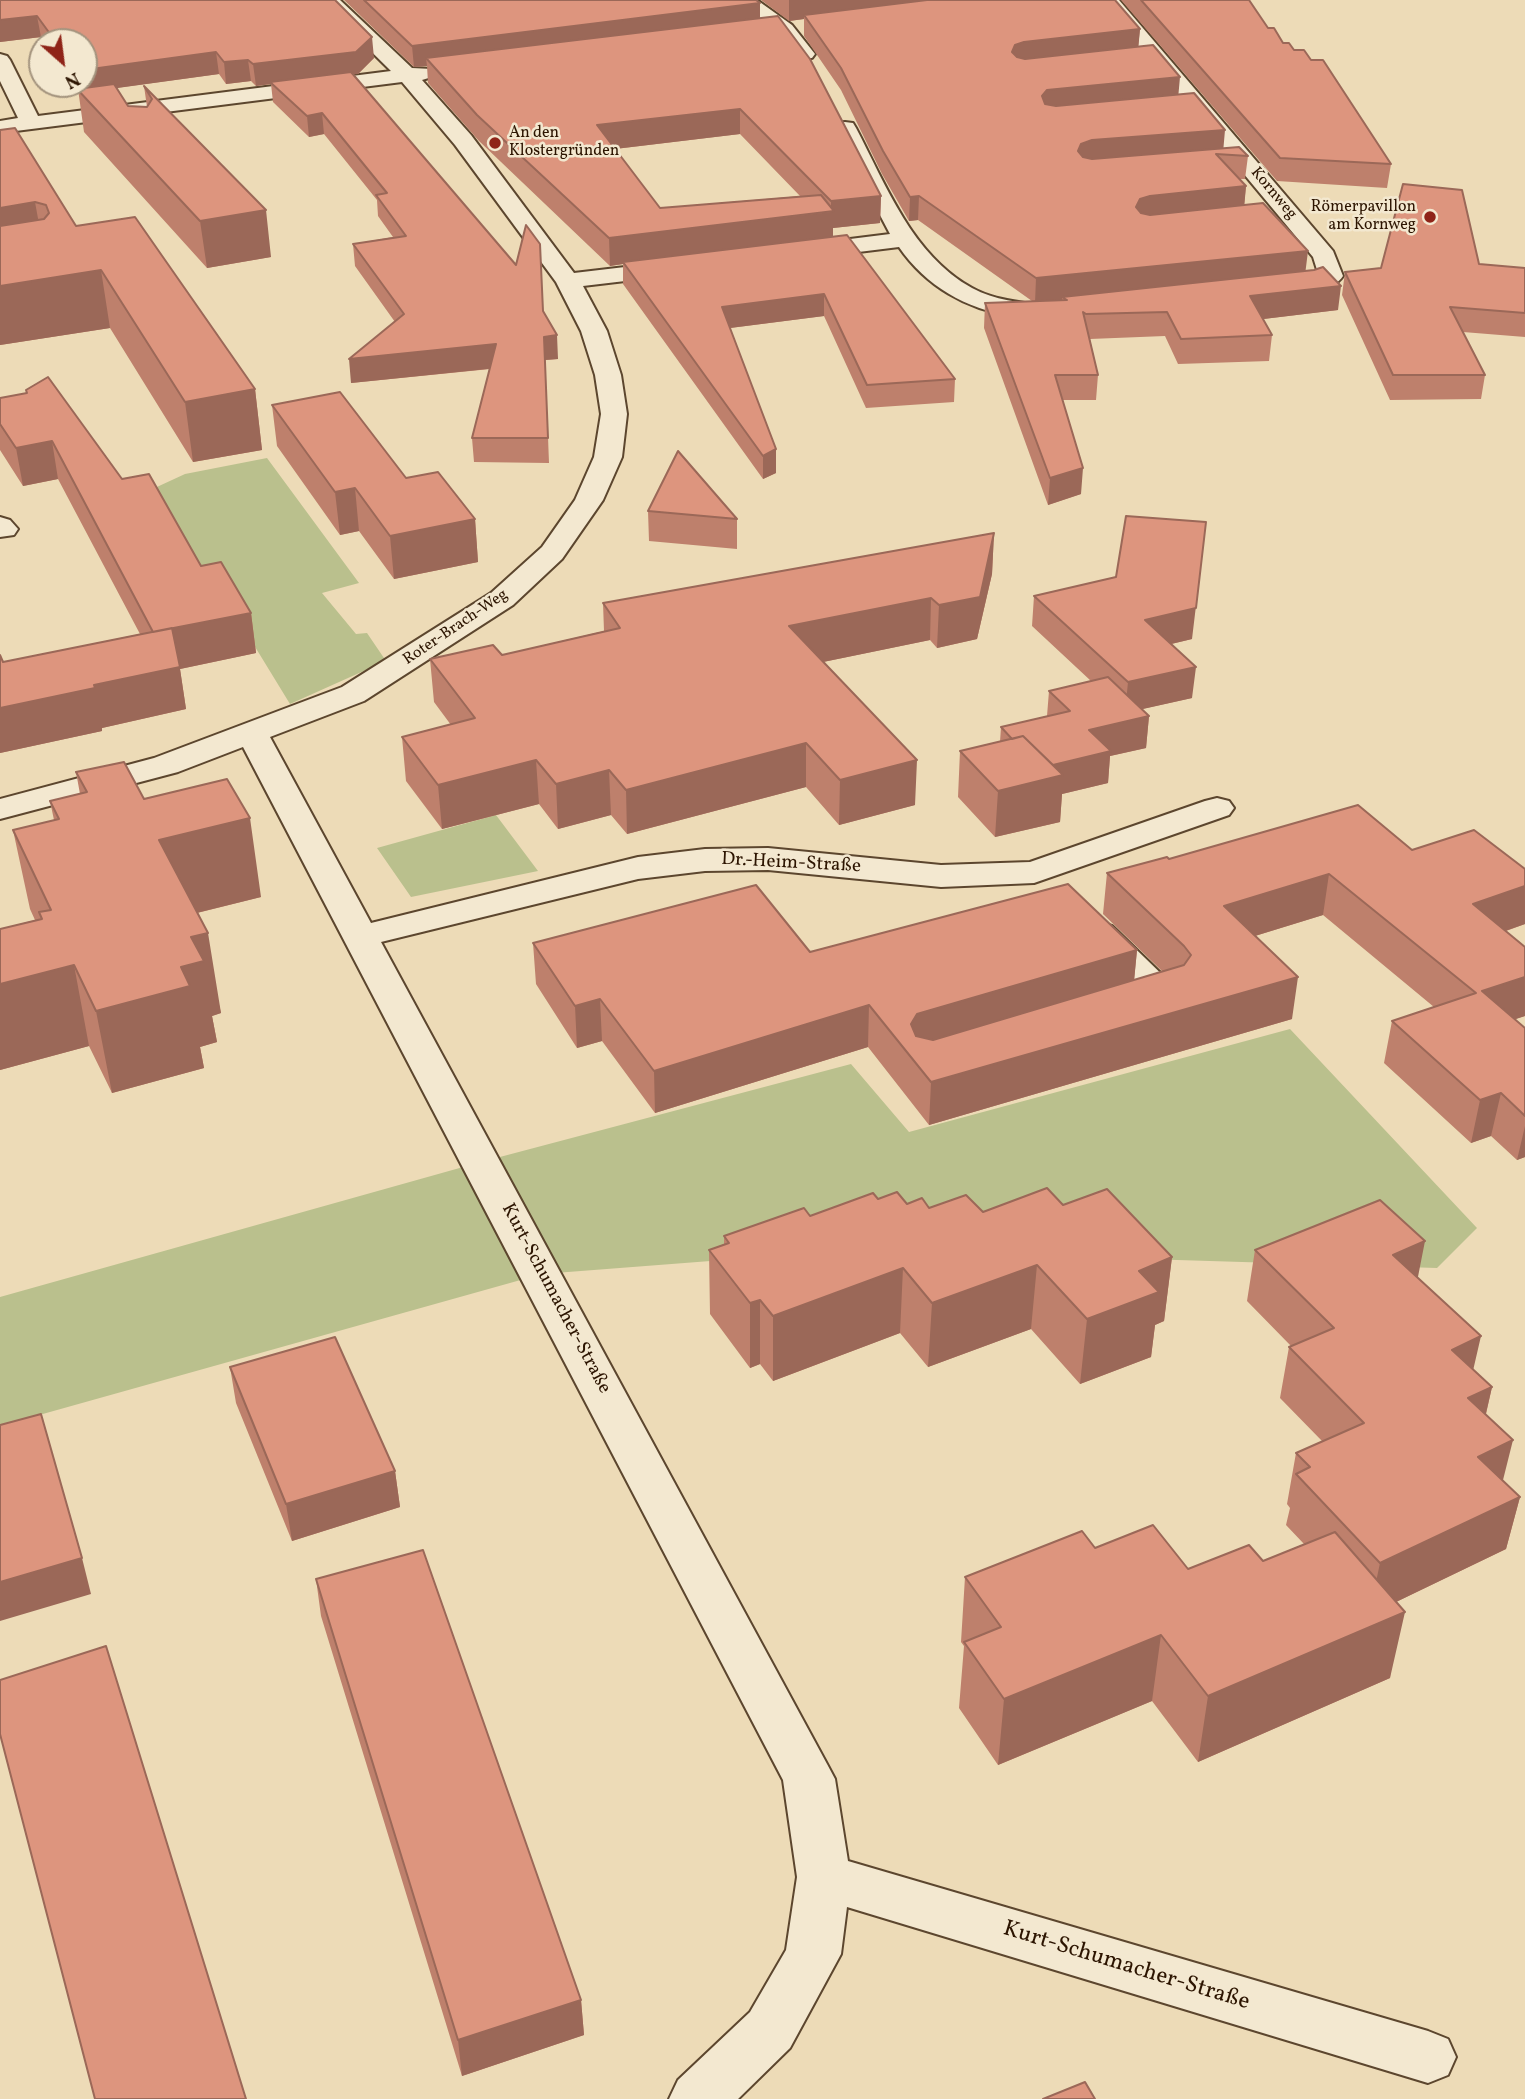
<!DOCTYPE html>
<html>
<head>
<meta charset="utf-8">
<style>
  body { margin:0 }
  #map { position:relative; width:1525px; height:2099px; overflow:hidden; background:#eddbb7; font-family:Vollkorn,serif }
  canvas { display:block }
  .north { position:absolute; left:28px; top:28px; width:70px; height:70px; box-sizing:border-box; background:#f3e8d0; border:2px solid #a3937d; border-radius:50%; rotate:152deg; font-size:19px; font-weight:700; line-height:28px; text-align:center; color:#2c1400 }
  .north::after { content:''; display:block; margin:auto; width:24px; height:32px; background:#8f2418; clip-path:polygon(50% 0,100% 100%,50% 72%,0 100%) }
</style>
</head>
<body>
<div id="map">
<canvas width="1525" height="2099"></canvas>
<div class="north">N</div>
</div>
<script>
const c = document.querySelector('canvas').getContext('2d');
c.lineJoin = 'round';
function fillPath(path, color) { c.fillStyle = color; c.fill(path, 'evenodd'); }
function stroke(path, color, width, dash) { c.strokeStyle = color; c.lineWidth = width; c.lineCap = dash ? 'butt' : 'round'; c.setLineDash(dash || []); c.stroke(path); }
function label(font, color, halo, rows, align = 'center') {
  c.font = font + ' Vollkorn,serif'; c.lineWidth = 5; c.setLineDash([]); c.textBaseline = 'middle'; c.strokeStyle = halo; c.fillStyle = color; for (const [text, x, y, turn = 0] of rows) {
    c.save(); c.translate(x, y); c.rotate((+turn || 0) * Math.PI / 180); c.textAlign = isNaN(turn) ? turn : align; if (halo) c.strokeText(text, 0, 0); c.fillText(text, 0, 0); c.restore();
  }
}
fillPath(new Path2D(`
  M267,458L359,583L322,593L356,634L367,633L386,661L290,704L227,601L146,492L185,474Z
  M496,815L538,871L411,897L377,848Z
  M1290,1029L1477,1228L1437,1268L853,1250L542,1274L0,1426V1297L481,1162L851,1064L909,1132Z`), '#bac08d');
const minor = new Path2D(`
  M319,0H340L412,68L432,69L435,73L432,77L422,80L471,135L574,273L676,261L685,263L688,268L685,273L676,275L583,286L607,331L621,375L627,414L622,457L603,500L562,559L513,605L364,701L270,737L371,923L638,857L705,849L768,848L941,865L1030,862L1205,801L1217,798L1229,801L1234,808L1229,815L1034,883L941,887L768,870L705,871L638,879L381,942L827,1764L835,1779L848,1861L1428,2031L1448,2039L1456,2057L1448,2075L1428,2083L847,1907L841,1954L790,2048L738,2099H669L678,2080L750,2012L786,1950L797,1877L783,1780L243,747L178,772L0,819V799L154,758L342,687L491,593L542,547L575,500L594,457L601,414L595,375L581,331L556,282L455,145L402,82L0,133V121L18,118L0,81V54L7,56L10,60L38,116L391,71Z
  M734,0H757L792,25L815,54L812,58H798L778,33Z
  M1099,0H1119L1333,251L1343,276C1331,294 1291,298 1271,293L1268,288L1271,283L1306,278L1318,273L1313,257Z
  M845,122L853,123L856,128C886,185 912,255 972,288C995,301 1020,301 1045,307L1048,312L1045,317C1034,320 1024,318 1012,316C966,309 926,286 899,247L802,259L794,257L790,252L794,247L802,245L890,234L834,128L837,123Z
  M0,517L10,520L18,529L14,535L0,537Z
  M1099,923L1112,926L1177,989L1183,997C1172,1013 1144,1016 1127,1012L1121,1004L1127,996L1138,993L1081,934L1086,926Z`);
stroke(minor, '#5c462e', 4);
fillPath(minor, '#f3e8d0');
fillPath(new Path2D(`
  M0,0L374,58L358,74H353L543,311L558,359L545,360L549,463L474,462L472,438L490,369L351,383L395,322L355,266L353,244L393,237L378,216L377,200L324,134L309,137L273,102L271,84L256,86L251,81L226,84L219,74L116,88L128,106L147,107L144,86L271,257L207,268L84,132L78,89L74,84H84V42H44L41,37L0,42Z
  M344,0H756L760,3V18L881,196L880,223L833,228V237L955,379L954,402L866,408L824,316L730,328L776,449V473L763,479L623,284V264L610,266L479,141L428,83L427,66L414,67ZM740,134L800,196L660,208L615,149Z
  M761,0H1115L1140,29L1138,47L1178,95L1223,148L1248,156L1245,179H1240L1246,186L1244,205L1306,271L1338,310L1263,319L1272,335L1269,361L1178,364L1165,336L1090,339L1098,375L1096,400H1063L1081,494L1048,505L984,328L985,303L1032,301L918,220L909,221L882,174L841,90L804,36V19L789,21Z
  M1121,0H1249L1268,28L1283,43L1311,60L1391,164L1387,188L1277,181Z
  M0,130L76,226L255,389L262,450L193,462L110,328L0,345Z
  M1479,264L1525,268V337L1463,332L1485,375L1481,399L1390,400L1342,295L1345,272Z
  M26,390L122,479L201,566L251,613L256,653L180,669L186,709L102,728V731L0,753V655L3,662L140,634L58,479L23,486L0,450V398L26,393Z
  M272,405L406,478L475,519L478,562L394,579L359,531L340,535L277,446Z
  M648,511L737,519V549L649,541Z
  M994,533L992,574L977,639L937,648L930,640L823,662L915,805L839,825L806,787L627,834L611,815L558,829L539,804L442,829L406,781L402,737L451,725L434,702L430,659L502,655L604,631L603,603Z
  M1034,596L1192,639L1171,644L1192,698L1142,709L1149,716L1146,748L1110,756L1108,783L1062,794L1060,822L995,837L958,797L960,751L1000,742L1001,727L1047,716L1049,691L1091,681L1032,626Z
  M76,772L144,799L261,897L197,913L221,1013L212,1016L217,1042L200,1047L204,1068L112,1093L89,1046L0,1070V929L35,920L30,909L13,830L54,820L50,801L80,794Z
  M1412,850L1525,869V924L1506,931L1525,947V1016L1515,1019L1525,1028V1157L1517,1160L1491,1136L1471,1143L1384,1063L1392,1021L1434,1007L1323,915L1255,936L1292,1019L929,1125L868,1047L655,1113L602,1041L577,1048L536,984L533,943L810,952L1137,950L1134,980L1162,971L1103,914L1107,873L1169,859Z
  M878,1199L929,1208L983,1212L1172,1257L1164,1321L1155,1325L1151,1357L1080,1384L1031,1329L928,1367L900,1333L773,1381L760,1364L750,1368L710,1314L709,1250L724,1244V1236Z
  M1255,1250L1418,1278L1473,1370L1492,1387L1486,1414L1503,1481L1520,1497L1506,1549L1396,1602L1390,1678L1198,1762L1152,1701L998,1765L959,1708L964,1646L961,1642L965,1577L1095,1548L1188,1569L1263,1561L1304,1544L1286,1525L1290,1508L1287,1504L1296,1453L1322,1441L1280,1398L1289,1347L1291,1346L1247,1301Z
  M230,1367L395,1471L400,1507L292,1541L236,1403Z
  M316,1579L581,2000L584,2035L462,2076L321,1616Z`), '#be806c');
fillPath(new Path2D(`
  M789,0H958L804,15V19L789,21Z
  M760,3V24L426,58L427,66L414,67L412,46Z
  M37,16L41,37L0,42V20Z
  M1140,29L1138,51L1023,63L1012,52L1015,45L1024,42Z
  M372,37L374,58L358,74L273,84L270,82L271,84L256,86L253,64Z
  M216,52L219,74L81,93L79,84H84V70Z
  M248,60L251,81L226,84L224,62Z
  M1180,77L1178,99L1046,112L1042,96L1047,90Z
  M740,109V134L598,151L597,125Z
  M322,113L324,134L309,137L307,116Z
  M1225,130L1223,153L1077,174L1078,151L1081,144L1092,140Z
  M1246,186L1244,209L1147,219L1136,207L1140,199L1150,196Z
  M881,196L880,223L833,228V238L623,262V264L610,266L609,238L831,212V201Z
  M919,196L918,220L909,221L910,197Z
  M35,202L45,257L0,265V208Z
  M266,210L271,257L207,268L200,221Z
  M1308,251L1305,275L1062,297V300L1035,303L1036,278Z
  M101,270L110,328L0,345V286Z
  M1341,286L1338,310L1247,321L1250,296Z
  M824,294V316L722,329V307Z
  M557,335L558,359L545,360L549,463L544,337Z
  M496,344L497,368L351,383L349,359Z
  M255,389L262,450L193,462L185,402Z
  M52,441L58,479L23,486L16,448Z
  M776,449V473L763,479V456Z
  M1083,468L1081,494L1048,505L1050,478Z
  M355,488L359,531L340,535L335,492Z
  M475,519L478,562L394,579L390,536Z
  M1206,522L1192,639L1142,651L1145,620Z
  M994,533L992,574L977,639L937,648L939,605Z
  M931,598L930,640L789,669V626Z
  M251,613L256,653L180,669L186,709L102,728V731L0,753V708L94,685L153,632Z
  M1196,667L1192,698L1125,713L1128,682Z
  M1149,716L1146,748L1110,756L1108,783L1062,794L1060,822L995,837L998,791L1041,768L1089,730Z
  M806,743V787L627,834L626,790Z
  M536,760L539,804L442,829L438,785Z
  M917,760L915,805L839,825L840,780Z
  M609,770L611,815L558,829L556,784Z
  M250,818L261,897L172,919L159,840Z
  M1329,874L1323,915L1219,947L1224,906Z
  M1525,886V924L1465,945L1473,904Z
  M208,933L221,1013L212,1016L217,1042L200,1047L204,1068L112,1093L96,1011L181,967L191,937Z
  M1137,950L1133,992L915,1056L911,1024L917,1014Z
  M74,965L89,1046L0,1070V984Z
  M1298,977L1292,1019L929,1125L931,1082Z
  M1525,977V1016L1474,1033L1482,991Z
  M600,999L602,1041L577,1048L575,1006Z
  M869,1005L868,1047L655,1113L654,1071Z
  M1501,1093L1491,1136L1471,1143L1480,1100Z
  M1525,1126V1157L1517,1160Z
  M1425,1241L1415,1292L1393,1255Z
  M1172,1257L1164,1321L1155,1325L1151,1357L1080,1384L1087,1319L1139,1271Z
  M1037,1265L1031,1329L928,1367L932,1303Z
  M903,1268L900,1333L773,1381V1316Z
  M760,1300V1364L750,1368V1303Z
  M1481,1336L1469,1388L1452,1350Z
  M1492,1387L1480,1439L1468,1398Z
  M1513,1440L1500,1492L1478,1457Z
  M395,1471L400,1507L292,1541L286,1504Z
  M1520,1497L1506,1549L1369,1615L1380,1563Z
  M82,1558L91,1594L0,1621V1582Z
  M1405,1612L1390,1678L1198,1762L1208,1696Z
  M1161,1635L1152,1701L998,1765L1004,1699Z
  M581,2000L584,2035L462,2076L458,2040Z`), '#9b6858');
const building = new Path2D(`
  M0,0H335L372,37L356,52L253,64L248,60L224,62L216,52L84,70V42H56L37,16L0,20Z
  M364,0H756L760,3L412,46Z
  M927,0H1115L1140,29L1024,42L1015,45L1012,52L1017,57L1025,59L1153,45L1180,77L1047,90L1042,96L1045,104L1056,106L1194,93L1225,130L1092,140L1081,144L1078,151L1083,157L1092,159L1239,147L1248,156L1216,154L1246,186L1150,196L1140,199L1136,207L1141,213L1150,215L1263,203L1308,251L1036,278L919,196L910,197L883,151L841,68L804,15Z
  M1141,0H1249L1268,28H1274L1283,43H1289L1294,50H1304L1311,60H1323L1391,164L1280,158Z
  M778,16L810,59L881,196L831,201L740,109L597,125L660,208L821,195L834,211L609,238L477,115L426,58Z
  M351,72L516,265L526,225L540,244L543,311L557,335L544,337L548,438H472L496,344L349,359L404,314L353,244L406,236L376,195L387,193L322,113L307,116L270,82Z
  M114,84L128,106L147,107L152,99L144,86L266,210L200,221L77,89Z
  M15,128L76,226L135,217L255,389L185,402L101,270L0,286V226L44,219L49,213L46,205L35,202L0,208V130Z
  M1403,184L1462,190L1479,264L1525,268V313L1450,307L1485,375H1393L1345,272L1381,268Z
  M847,235L955,379L867,385L824,294L722,307L776,449L763,456L623,262Z
  M1323,267L1341,286L1250,296L1272,335L1181,339L1167,312L1086,314L1083,312L1098,375H1055L1083,468L1050,478L985,303L1067,300L1062,297L1314,270Z
  M48,377L122,479L149,474L201,566L221,562L251,613L153,632L52,441L16,448L0,424V398L27,393L26,390Z
  M340,392L406,478L438,472L475,519L390,536L355,488L335,492L272,405Z
  M678,451L737,519L648,511Z
  M1126,516L1206,522L1196,608L1145,620L1196,667L1128,682L1034,596L1116,577Z
  M994,533L980,597L939,605L931,598L789,626L917,760L840,780L806,743L626,790L609,770L556,784L536,760L438,785L402,737L475,718L430,659L493,645L502,655L620,628L603,603Z
  M172,628L180,667L94,685L95,688L0,708V655L3,662Z
  M1108,677L1149,716L1089,730L1111,751L1053,765L1023,736L1012,739L1001,727L1070,711L1049,691Z
  M1023,736L1063,775L998,791L960,751Z
  M124,762L144,799L227,779L250,818L159,840L208,933L191,937L204,961L181,967L190,986L96,1011L74,965L0,984V929L42,919L39,912L51,910L13,830L59,819L50,801L87,792L76,772Z
  M1358,805L1412,850L1474,830L1525,869V886L1473,904L1525,947V977L1482,991L1525,1028V1116L1501,1093L1480,1100L1392,1021L1476,993L1329,874L1224,906L1298,977L931,1082L869,1005L654,1071L600,999L575,1006L533,943L756,885L810,952L1068,884L1137,950L917,1014L911,1024L916,1036L933,1040L1184,965L1191,955L1184,946L1107,873L1167,857L1169,859Z
  M1047,1188L1063,1205L1107,1189L1172,1257L1139,1271L1159,1292L1087,1319L1037,1265L932,1303L903,1268L773,1316L760,1300L750,1303L709,1250L729,1243L724,1236L804,1208L810,1216L873,1193L878,1199L897,1192L907,1204L922,1198L929,1208L966,1195L983,1212Z
  M1380,1200L1425,1241L1393,1255L1481,1336L1452,1350L1492,1387L1468,1398L1513,1440L1478,1457L1520,1497L1380,1563L1296,1474L1310,1467L1296,1453L1364,1423L1289,1347L1334,1328L1255,1250Z
  M335,1337L395,1471L286,1504L230,1367Z
  M41,1414L82,1558L0,1582V1425Z
  M1153,1525L1188,1569L1249,1545L1263,1561L1335,1532L1405,1612L1208,1696L1161,1635L1004,1699L964,1642L1001,1627L965,1577L1082,1531L1095,1548Z
  M423,1550L581,2000L458,2040L316,1579Z
  M106,1646L246,2099H95L0,1734V1680Z
  M1085,2082L1095,2099H1043Z`);
fillPath(building, '#dd957e');
stroke(building, '#9b6858', 2);
for (const [x, y, r, color] of [
  [495,143,7,"#8f2418"],
  [1430,217,7,"#8f2418"]
]) { const dot = new Path2D(); dot.arc(x, y, r, 0, 2 * Math.PI); c.fillStyle = color; c.fill(dot); stroke(dot, '#f3e8d0', 2.5); }
label('16px', '#2c1400', '#f3e8d0', [
  ["An den",509,134],
  ["Klostergründen",509,152],
  ["Römerpavillon",1416,208,"right"],
  ["am Kornweg",1416,226,"right"]
], 'left');
label('16px', '#2c1400', '#f3e8d0', [
  ["Kornweg",1273,194,50],
  ["Roter-Brach-Weg",456,628,-34]
]);
label('19px', '#2c1400', '#f3e8d0', [
  ["Dr.-Heim-Straße",791,864,3],
  ["Kurt-Schumacher-Straße",555,1299,62]
]);
label('23px', '#2c1400', '#f3e8d0', [
  ["Kurt-Schumacher-Straße",1126,1967,17]
]);
</script>
</body>
</html>
